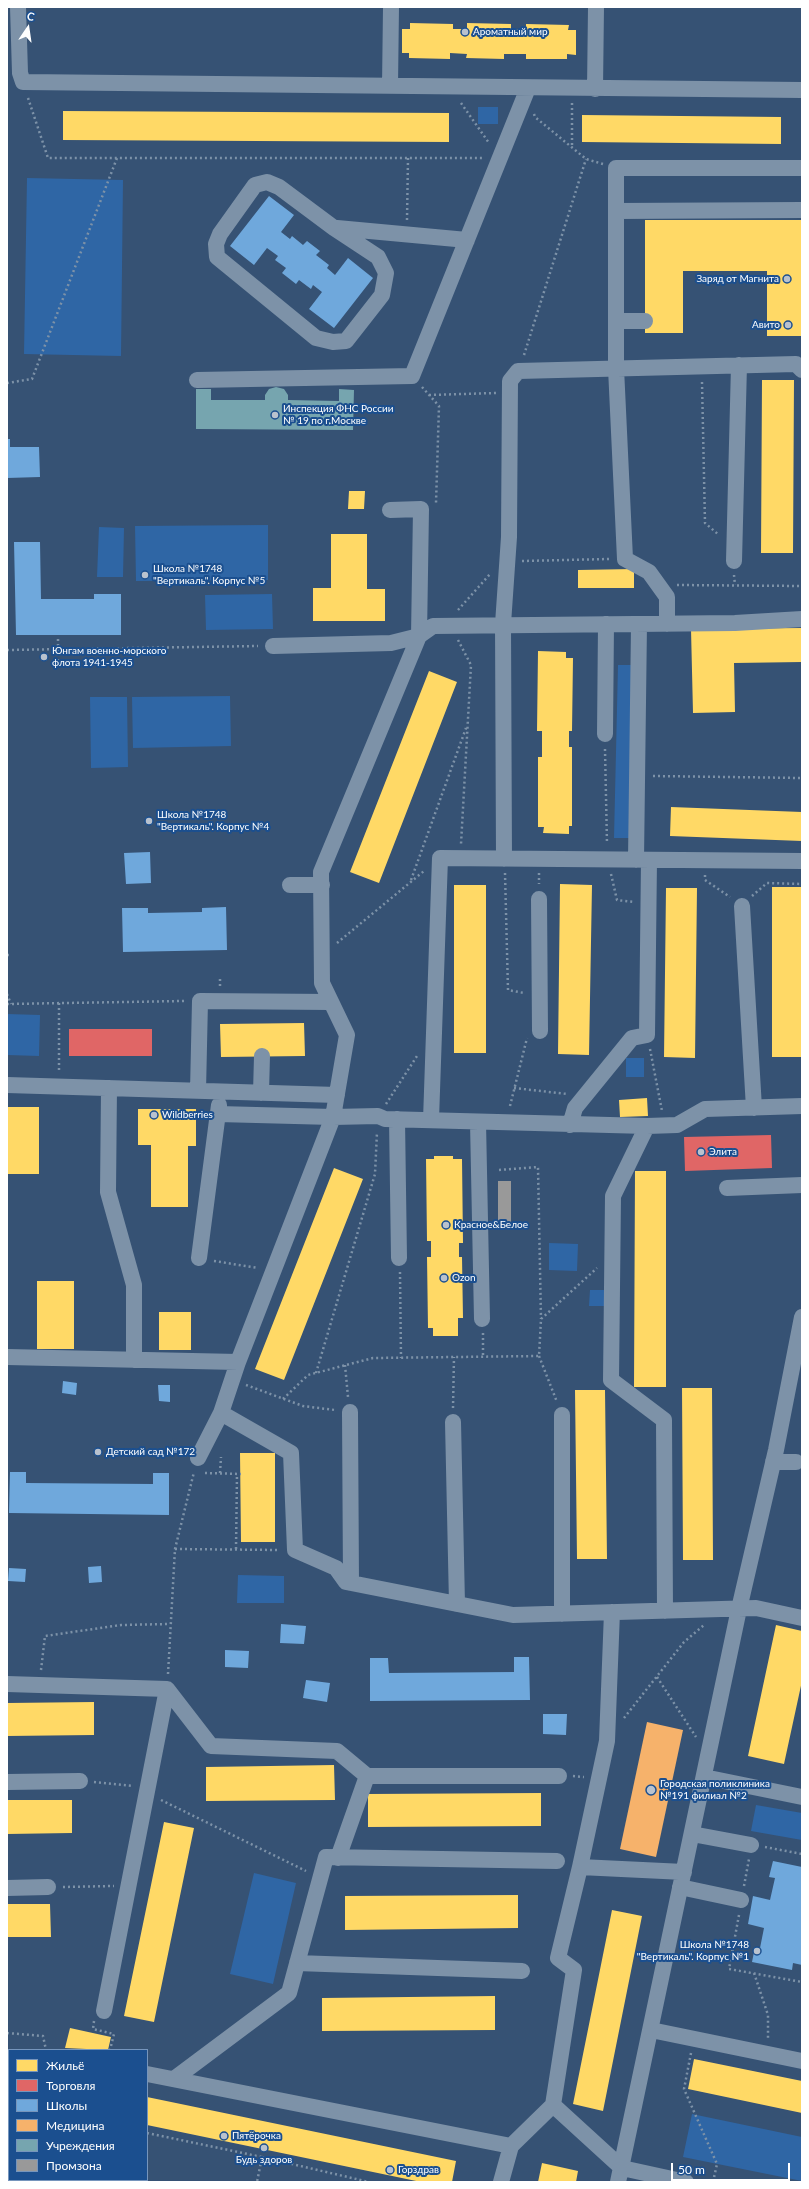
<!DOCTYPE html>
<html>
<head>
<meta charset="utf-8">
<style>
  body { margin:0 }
  #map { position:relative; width:809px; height:2189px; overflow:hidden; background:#365274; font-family:Lato,sans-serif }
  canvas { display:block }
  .frame { position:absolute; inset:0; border:8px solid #fff; pointer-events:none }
  .legend { position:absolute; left:8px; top:2049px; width:140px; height:132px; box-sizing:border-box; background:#1b4f8f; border:1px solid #7695bc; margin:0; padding:5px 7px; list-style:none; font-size:12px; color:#fff }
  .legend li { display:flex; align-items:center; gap:8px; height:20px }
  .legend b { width:20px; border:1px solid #7695bc }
  .north { position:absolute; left:8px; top:8px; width:40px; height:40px; -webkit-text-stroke:3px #1b4f8f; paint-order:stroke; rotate:13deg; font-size:11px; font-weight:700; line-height:16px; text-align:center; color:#fff }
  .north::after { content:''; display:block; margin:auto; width:14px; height:18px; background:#fff; clip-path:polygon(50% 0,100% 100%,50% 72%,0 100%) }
  .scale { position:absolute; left:671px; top:2163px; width:119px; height:18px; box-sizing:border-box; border:2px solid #fff; border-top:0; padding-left:5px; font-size:12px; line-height:14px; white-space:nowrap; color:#fff; -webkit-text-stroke:3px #1b4f8f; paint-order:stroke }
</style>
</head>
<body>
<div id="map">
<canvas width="809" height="2189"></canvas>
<div class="frame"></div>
<ul class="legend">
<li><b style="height:11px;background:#ffd966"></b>Жильё</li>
<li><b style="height:11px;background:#e06666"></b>Торговля</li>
<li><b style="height:11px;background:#6fa8dc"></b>Школы</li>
<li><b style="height:11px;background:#f6b26b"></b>Медицина</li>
<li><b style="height:11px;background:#76a5af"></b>Учреждения</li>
<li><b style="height:11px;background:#999"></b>Промзона</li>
</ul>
<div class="north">С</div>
<div class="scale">50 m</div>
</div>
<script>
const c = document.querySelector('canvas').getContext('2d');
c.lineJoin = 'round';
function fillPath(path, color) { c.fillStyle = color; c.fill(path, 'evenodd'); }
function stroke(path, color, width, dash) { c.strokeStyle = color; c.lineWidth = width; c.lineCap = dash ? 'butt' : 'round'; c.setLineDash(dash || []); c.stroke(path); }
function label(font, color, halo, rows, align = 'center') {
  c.font = font + ' Lato,sans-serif'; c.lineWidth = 4; c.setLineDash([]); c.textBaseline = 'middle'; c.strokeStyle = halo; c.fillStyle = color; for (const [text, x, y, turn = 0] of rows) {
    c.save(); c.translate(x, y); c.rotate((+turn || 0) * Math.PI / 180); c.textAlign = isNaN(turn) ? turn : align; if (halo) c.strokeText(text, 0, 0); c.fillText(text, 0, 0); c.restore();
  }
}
fillPath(new Path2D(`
  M478,107H498V124H478Z
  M27,178L123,180L121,356L24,354Z
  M268,525V580L136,581L135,526Z
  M99,527L124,528L123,577H97Z
  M272,594L273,629L206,630L205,595Z
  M618,665H633L630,838H614Z
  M230,696L231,746L133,748L132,697Z
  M90,697H127L128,767L91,768Z
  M7,1014L40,1015L39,1056L7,1055Z
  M626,1058H644V1077H626Z
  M549,1243L578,1244L577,1271L549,1270Z
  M590,1290H607L606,1306H589Z
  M238,1575L284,1576V1603H237Z
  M756,1805L802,1813V1840L751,1831Z
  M254,1873L296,1883L273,1984L230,1974Z
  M692,2114L802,2137V2181L683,2157Z`), '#2f66a5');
fillPath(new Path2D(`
  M410,23L453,24V29H467V23L511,24V29L526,30V24L569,25L568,30H576V55L567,54V59H526V54H504V59L466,58L467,54L450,53V59L409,58V53H402V29H410Z
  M63,111L449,113V142L63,140Z
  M582,115L781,117V144L582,142Z
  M645,220H802V336H767V271H683V333H645Z
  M762,380H794L793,553H761Z
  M349,491H365L364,509H348Z
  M331,534H367V589H385V621H313V588H331Z
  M634,569V588H578V570Z
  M802,628V662L734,663L735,712L693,713L691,629Z
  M538,651L566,652V658H573L572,731H569V747H572V826H569V834L543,833L544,827H538V757H542V731H537Z
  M429,671L457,682L379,883L350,872Z
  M671,807L802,812V841L670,836Z
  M560,884L592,885L589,1055L558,1054Z
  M454,885H486V1053H454Z
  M772,887H802V1057H772Z
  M666,888H697L695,1058L664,1057Z
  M304,1023L305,1056L221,1057L220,1024Z
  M647,1098L648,1116L620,1117L619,1100Z
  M7,1107H39V1174H7Z
  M138,1109H196V1146H188V1207H151V1145H138Z
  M434,1156H453V1159H462L463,1243H459V1257H462L463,1318H458V1336H433V1328H428L427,1257H431V1241H427L426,1159H434Z
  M334,1168L363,1179L284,1380L255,1369Z
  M635,1171H666V1387H634Z
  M37,1281H74V1349H37Z
  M159,1312H191V1350H159Z
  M682,1388H712L713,1560H683Z
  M575,1390H605L607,1559H577Z
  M240,1453H275V1542H241Z
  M776,1625L802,1631V1681L784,1764L748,1756Z
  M94,1702V1735L7,1736V1703Z
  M334,1765L335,1800L206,1801V1767Z
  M541,1793V1826L368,1827V1794Z
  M7,1800H72V1833L7,1834Z
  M164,1822L194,1828L154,2022L124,2016Z
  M518,1895V1928L345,1930V1896Z
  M7,1904H50L51,1937H7Z
  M612,1910L642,1916L603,2111L573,2104Z
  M495,1996V2030L322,2031V1998Z
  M70,2028L111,2037L108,2050L65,2048Z
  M7,2056H9L8,2121H7Z
  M694,2059L802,2081V2113L688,2089Z
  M147,2097L456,2161L452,2182H421L147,2125Z
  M542,2163L578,2171L576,2182H538Z`), '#ffd966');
fillPath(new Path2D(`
  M69,1029H152V1056H69Z
  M771,1135L772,1168L685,1171L684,1137Z`), '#e06666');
fillPath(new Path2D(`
  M269,196L294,215L281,232L290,239L292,236L303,245L307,241L320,251L316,255L329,265L327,268L335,275L348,258L373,278L334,328L309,309L322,292L313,285L311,289L299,280L296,284L282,273L286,268L275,260L278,256L267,248L254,265L230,246Z
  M7,439H10V447H39L40,477L7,478Z
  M14,542H40L41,599H94V594H121V635H16Z
  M150,852L151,883L126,884L124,853Z
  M226,907L227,950L123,952L122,908H148V913L202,912V908Z
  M63,1381L77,1383L76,1395L62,1393Z
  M158,1385H170V1402L159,1401Z
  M10,1472H26V1483L153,1484V1473H169V1515L9,1513Z
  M101,1566L102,1582L89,1583L88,1567Z
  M9,1568L26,1569L25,1582L8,1581Z
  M281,1624L306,1626L304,1644L280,1643Z
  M225,1650L249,1651L248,1668L225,1667Z
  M514,1657H529L530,1700L370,1701V1658H388L389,1673L514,1672Z
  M306,1680L330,1683L327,1702L303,1698Z
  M543,1714H567L566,1735L543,1734Z
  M773,1861L802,1867V1965L793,1963L792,1970L752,1962L755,1947L760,1948L764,1928L748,1924L753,1896L770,1900L775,1878L769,1877Z`), '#6fa8dc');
fillPath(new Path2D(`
  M647,1722L683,1730L656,1857L620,1849Z`), '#f6b26b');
fillPath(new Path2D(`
  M276,387L284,389L288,395V400L339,401V389L354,390L353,430L196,429V389H211V400H265V395L269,389Z`), '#76a5af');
fillPath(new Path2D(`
  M498,1181H511V1229H498Z`), '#999');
stroke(new Path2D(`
  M28,98L48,158H117
  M461,103L489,143
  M572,103V148
  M534,114L535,117L586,159L603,164
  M407,220L408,158
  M524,355L586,159
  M702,382L705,523L719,535
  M7,383L32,379L117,158H484
  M422,387L439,406L436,503
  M429,395L496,393
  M522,561L609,559
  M734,575L735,585
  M677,585L802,586
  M458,610L491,573
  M58,639V663
  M458,640L471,665L461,844
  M7,650L258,646
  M605,749L607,844
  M653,776L802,778
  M505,873L508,990L524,993
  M539,873V884
  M611,874L617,900L634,902
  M705,875V880L730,897
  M411,880L466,728
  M752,896L767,883L802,884
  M337,943L424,871
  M7,955H12
  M220,986V978
  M7,994L11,1004
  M59,1003V1071
  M7,1004L184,1001
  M650,1049L662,1111
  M514,1088L567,1094
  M386,1104L417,1056
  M510,1106L527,1038
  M499,1170L538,1167L541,1319
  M214,1261L258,1268
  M400,1272L401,1358
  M483,1333V1356
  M539,1356L557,1402
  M345,1365L348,1397
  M316,1373L375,1174L377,1132
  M246,1385L303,1406L335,1410
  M283,1399L308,1375L373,1358L539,1356L541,1319L597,1268
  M453,1408L454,1357
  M205,1473L241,1474
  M220,1473L221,1457
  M175,1549L280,1550
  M236,1549L237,1474
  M41,1670L45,1636L121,1625L170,1624
  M168,1674L175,1549L194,1472
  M657,1677L696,1737
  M624,1718L684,1642L704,1625
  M573,1776L584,1777
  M94,1782L133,1786
  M161,1800L306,1871
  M765,1847L802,1854
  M744,1886L749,1859
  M63,1887L114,1886
  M739,1915L729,1969L802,1982
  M754,1973L768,2015V2038
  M94,2021L93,2029L114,2034L110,2050
  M7,2033L43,2036L46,2050
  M691,2053L684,2089L717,2164L713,2182
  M147,2133L262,2157L257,2182
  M262,2157L369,2182`), '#7d92a8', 2.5, [2, 3]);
stroke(new Path2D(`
  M18,7L20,73L23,82L802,90
  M390,86L391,7
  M595,89L596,7
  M267,182L279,187L334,228L378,257L386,273L382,295L346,341L333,342L316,338L217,257L216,244L220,234L255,185Z
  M616,211L802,210
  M337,228L467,240
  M616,321H645
  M197,380L412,376L528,88
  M734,561L739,365
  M667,624V597L649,572L625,559L616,368V168H802
  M273,646L391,643L419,636L421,509L390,510
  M605,734L606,624
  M504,859L503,624L509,537L510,381L518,371L796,364L802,370
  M636,860L639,624
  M290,885H322
  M539,899L540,1031
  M742,906L754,1108
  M7,1085L337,1095
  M109,1088L108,1192L134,1285V1360
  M198,1091L200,1001L330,1002
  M261,1093L262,1056
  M218,1114L333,1117L378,1116L385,1119L647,1126L677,1125L705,1109L802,1106
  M397,1119L399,1258
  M431,1120L440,858L802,861
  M478,1122L482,1319
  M570,1125L575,1108L632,1038L647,1035L649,860
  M647,1126L613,1196L611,1380L664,1420L665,1611
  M727,1188L802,1185
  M199,1258L219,1105
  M7,1357L238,1362
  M350,1412L351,1583
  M221,1413L291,1453L295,1550L336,1568L346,1582L513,1615L756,1608L802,1618
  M453,1422L457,1604
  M198,1458L221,1413L238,1362L333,1117L347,1035L322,983L321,872L419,636L433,626L735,623L802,619
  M773,1462H796
  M612,1612L607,1741L580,1867L684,1872
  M562,1614V1415
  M7,1684L167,1689L211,1746L337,1751L367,1776H559
  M704,1777L802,1797
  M7,1782L80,1781
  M692,1834L751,1845
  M338,1858L367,1776
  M580,1867L558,1958L574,1970L553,2105L622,2168L686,2182
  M680,1887L741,1900
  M7,1888L48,1887
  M297,1963L522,1971
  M104,2011L167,1689
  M651,2030L802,2061
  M147,2074L511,2146
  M174,2079L289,1993L326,1857L557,1861
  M57,2182V2180
  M501,2182L511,2146L553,2105
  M618,2182L739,1609L776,1450L802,1317`), '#7d92a8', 16);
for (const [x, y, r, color] of [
  [465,32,4,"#b9c2ce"],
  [787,279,4,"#b9c2ce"],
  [788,325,4,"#b9c2ce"],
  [275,415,4,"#b9c2ce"],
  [145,575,4,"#b9c2ce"],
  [44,657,4,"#b9c2ce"],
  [149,821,4,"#b9c2ce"],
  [154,1115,4,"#b9c2ce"],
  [701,1152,4,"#b9c2ce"],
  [446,1225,4,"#b9c2ce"],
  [444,1278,4,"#b9c2ce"],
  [98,1452,4,"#b9c2ce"],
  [651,1790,5,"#b9c2ce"],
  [757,1951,4,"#b9c2ce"],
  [224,2136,4,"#b9c2ce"],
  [264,2148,4,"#b9c2ce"],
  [390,2170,4,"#b9c2ce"]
]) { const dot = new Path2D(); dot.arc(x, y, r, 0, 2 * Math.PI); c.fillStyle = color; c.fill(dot); stroke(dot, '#1b4f8f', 1.5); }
label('10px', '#fff', '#1b4f8f', [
  ["Ароматный мир",473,32],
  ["Заряд от Магнита",779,279,"right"],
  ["Авито",780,325,"right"],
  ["Инспекция ФНС России",283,409],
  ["№ 19 по г.Москве",283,421],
  ["Школа №1748",153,569],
  ["\"Вертикаль\". Корпус №5",153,581],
  ["Юнгам военно-морского",52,651],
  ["флота 1941-1945",52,663],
  ["Школа №1748",157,815],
  ["\"Вертикаль\". Корпус №4",157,827],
  ["Wildberries",162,1115],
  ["Элита",709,1152],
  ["Красное&Белое",454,1225],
  ["Ozon",452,1278],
  ["Детский сад №172",106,1452],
  ["Городская поликлиника",660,1784],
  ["№191 филиал №2",660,1796],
  ["Школа №1748",749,1945,"right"],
  ["\"Вертикаль\". Корпус №1",749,1957,"right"],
  ["Пятёрочка",232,2136],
  ["Будь здоров",264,2160,"center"],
  ["Горздрав",398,2170]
], 'left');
</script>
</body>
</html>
